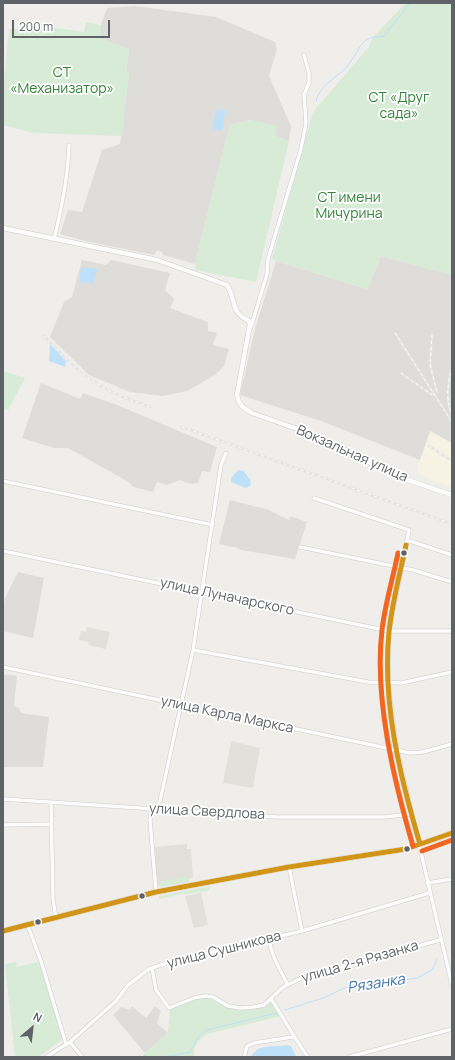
<!DOCTYPE html>
<html>
<head>
<meta charset="utf-8">
<style>
  body { margin:0 }
  #map { position:relative; width:455px; height:1060px; overflow:hidden; background:#efeeea; font-family:Manrope,sans-serif }
  canvas { display:block }
  .frame { position:absolute; inset:0; border:4px solid #5f6368; pointer-events:none }
  .north { position:absolute; left:12px; top:1008px; width:40px; height:40px; -webkit-text-stroke:3px #fff; paint-order:stroke; rotate:28deg; font-size:11px; font-weight:700; line-height:16px; text-align:center; color:#5f6368 }
  .north::after { content:''; display:block; margin:auto; width:14px; height:18px; background:#5f6368; clip-path:polygon(50% 0,100% 100%,50% 72%,0 100%) }
  .scale { position:absolute; left:12px; top:20px; width:98px; height:18px; box-sizing:border-box; border:2px solid #5f6368; border-top:0; padding-left:5px; font-size:12px; line-height:14px; white-space:nowrap; color:#5f6368; -webkit-text-stroke:3px #fff; paint-order:stroke }
</style>
</head>
<body>
<div id="map">
<canvas width="455" height="1060"></canvas>
<div class="frame"></div>
<div class="north">N</div>
<div class="scale">200 m</div>
</div>
<script>
const c = document.querySelector('canvas').getContext('2d');
c.lineJoin = 'round';
function fillPath(path, color) { c.fillStyle = color; c.fill(path, 'evenodd'); }
function stroke(path, color, width, dash) { c.strokeStyle = color; c.lineWidth = width; c.lineCap = dash ? 'butt' : 'round'; c.setLineDash(dash || []); c.stroke(path); }
function label(font, color, halo, rows, align = 'center') {
  c.font = font + ' Manrope,sans-serif'; c.lineWidth = 3.5; c.setLineDash([]); c.textBaseline = 'middle'; c.strokeStyle = halo; c.fillStyle = color; for (const [text, x, y, turn = 0] of rows) {
    c.save(); c.translate(x, y); c.rotate((+turn || 0) * Math.PI / 180); c.textAlign = isNaN(turn) ? turn : align; if (halo) c.strokeText(text, 0, 0); c.fillText(text, 0, 0); c.restore();
  }
}
fillPath(new Path2D(`
  M430,431L452,443V487L433,481L417,473V466Z`), '#f7f3e4');
fillPath(new Path2D(`
  M135,6L216,17L275,42L277,49L269,76L291,126L289,141L275,136L276,126L250,120L230,125L195,264L163,255L162,252L157,250L154,255L85,241L60,234L68,210L82,212L102,150L120,144L129,74L126,73L129,50L101,38V25L107,8Z
  M381,256L452,275V443L430,431L420,460L324,422L240,395L255,329L276,261L367,289Z
  M82,260L106,265L111,260L170,273L165,290L174,299L170,308L208,322V331L217,333L213,345L229,349L224,366L215,375L187,391L162,396L130,392L89,375L50,337L64,302L72,297Z
  M41,383L80,399L83,393L117,405L217,447L210,472L202,471L198,483L191,484L180,480L167,485L157,482L153,492L134,487L127,481L68,448H54L22,438Z
  M230,500L269,510L289,520L290,516L307,522L295,559L241,550L238,548L219,544Z
  M18,572L44,578L33,638L3,631V611L5,598Z
  M3,674L17,676L14,706L19,708L21,713L49,717L43,767H3Z
  M132,1006L146,1018L155,1006L161,1011L157,1023L168,1033L145,1053L113,1015L121,1007L130,1010Z`), '#dfddda');
fillPath(new Path2D(`
  M87,627L110,632L106,649L88,645L89,642L79,640L81,631L86,632Z
  M231,741L260,748L253,788L223,783Z
  M187,844V849H191L193,878L157,886L155,847Z
  M201,893L208,925L194,928L185,896Z`), '#e2e0da');
fillPath(new Path2D(`
  M406,3H452V275L381,256L367,289L276,261L272,259L313,112L369,47L373,37Z
  M86,22L101,25V38L129,50L126,73L129,74L122,136L33,133L3,125V94L9,29L57,28L84,32Z
  M250,120L277,126L275,136L289,141L256,282L196,270L195,264L230,125Z
  M3,371L25,378L8,410L3,409Z
  M188,876L189,882L160,887L159,882Z
  M211,886L208,891L176,895L159,899V896Z
  M16,962L17,967L37,962L41,964L63,1039L38,1057H15L5,964Z
  M205,998C213,999 218,1003 225,1006C239,1013 258,1010 271,1003L281,1016L207,1034C198,1041 193,1044 194,1056L145,1057L143,1055L168,1033L170,1012L169,1010L195,1000Z`), '#d8ebd6');
fillPath(new Path2D(`
  M217,109L226,111L222,131L214,130L213,124Z
  M82,267L97,269L93,284L80,282V274Z
  M50,344L66,361L65,367L49,361Z
  M238,470L244,471L250,480L251,485L246,488L231,482V478Z
  M286,1045L291,1046L296,1057H251C258,1043 273,1048 286,1045Z`), '#bfe0f9');
stroke(new Path2D(`
  M316,101C319,86 336,78 346,68C353,60 360,44 366,40C370,37 378,37 384,36L410,3
  M285,1010L323,998L351,985L366,982H392L417,978L432,970L437,959
  M165,1057L190,1052L199,1036L207,1030L277,1013`), '#bfe0f9', 1);
const minor = new Path2D(`
  M54,239C62,207 68,178 69,145
  M251,327L267,274L268,259L301,149L306,123L304,95L309,83V73L304,55
  M3,481L213,525
  M314,498L409,530L389,631L388,683L397,750L452,985
  M407,540L452,555
  M300,547L413,570L452,582
  M3,551L389,631H452
  M193,650L368,682L401,683L452,672
  M3,667L410,753L423,752L452,744
  M3,799L277,817H385L411,814
  M51,803L53,899L56,918
  M3,825L51,824
  M289,867L302,931
  M427,883L452,879
  M156,892L150,820L151,814L160,801L193,650L221,465L226,453
  M28,926L41,961L66,1044
  M269,938C271,955 280,970 288,985
  M152,968L156,990L169,1008L194,998L205,996L213,997L228,1006L240,1008L254,1007L264,1005L283,987L304,977L440,940
  M271,999C284,1018 294,1038 308,1057
  M70,1042L82,1057
  M46,1057L70,1042L116,1001L128,985L149,969L170,962L302,931L429,893
  M141,1057H143
  M244,1057L247,1046L254,1043L293,1037
  M349,1057L452,1029`);
const tertiary = new Path2D(`
  M3,228L157,260L227,285C237,301 229,311 249,321L250,324L237,395C239,405 243,408 252,413L320,437L396,476L452,495`);
const secondary = new Path2D(`
  M3,931L156,892L289,867L406,849L452,833`);
stroke(minor, '#cbcccc', 4.5);
stroke(tertiary, '#cbcccc', 5.5);
stroke(secondary, '#cacacb', 6);
stroke(minor, '#fdfcfc', 3.5);
stroke(tertiary, '#fdfcfc', 4.5);
stroke(secondary, '#fdfcfc', 5.5);
const rail = new Path2D(`
  M395,333L452,422
  M432,335L430,365L437,392
  M44,336C56,348 68,362 82,373C101,389 127,399 150,407
  M452,367C448,383 445,399 452,415
  M401,373L432,395
  M182,427L452,524
  M429,446L452,461`);
stroke(rail, '#e4e4e4', 2.5);
stroke(rail, '#fff', 1, [3]);
stroke(new Path2D(`
  M406,545C400,573 392,603 389,632C382,702 400,777 420,844
  M3,931L156,892L289,867L406,849L452,833`), '#d1951a', 5);
stroke(new Path2D(`
  M398,553C393,578 385,604 382,630C374,698 394,781 413,846
  M422,851L452,840`), '#f26522', 5);
for (const [x, y, r, color] of [
  [404,553,3.5,"#5f6368"],
  [407,849,3.5,"#5f6368"],
  [142,896,3.5,"#5f6368"],
  [38,922,3.5,"#5f6368"]
]) { const dot = new Path2D(); dot.arc(x, y, r, 0, 2 * Math.PI); c.fillStyle = color; c.fill(dot); stroke(dot, '#fff', 1.5); }
label('14px', '#348238', '#fff', [
  ["СТ",62,73],
  ["«Механизатор»",62,89],
  ["СТ «Друг",399,98],
  ["сада»",399,114],
  ["СТ имени",349,198],
  ["Мичурина",349,214]
]);
label('14px', '#5f6368', '#fff', [
  ["Вокзальная улица",352,454,24],
  ["улица Луначарского",227,597,12],
  ["улица Карла Маркса",227,715,12],
  ["улица Свердлова",207,812,3],
  ["улица Сушникова",224,950,-14],
  ["улица 2-я Рязанка",360,962,-16]
]);
label('italic 15px', '#4174aa', '#fff', [
  ["Рязанка",376,984,-9]
]);
</script>
</body>
</html>
